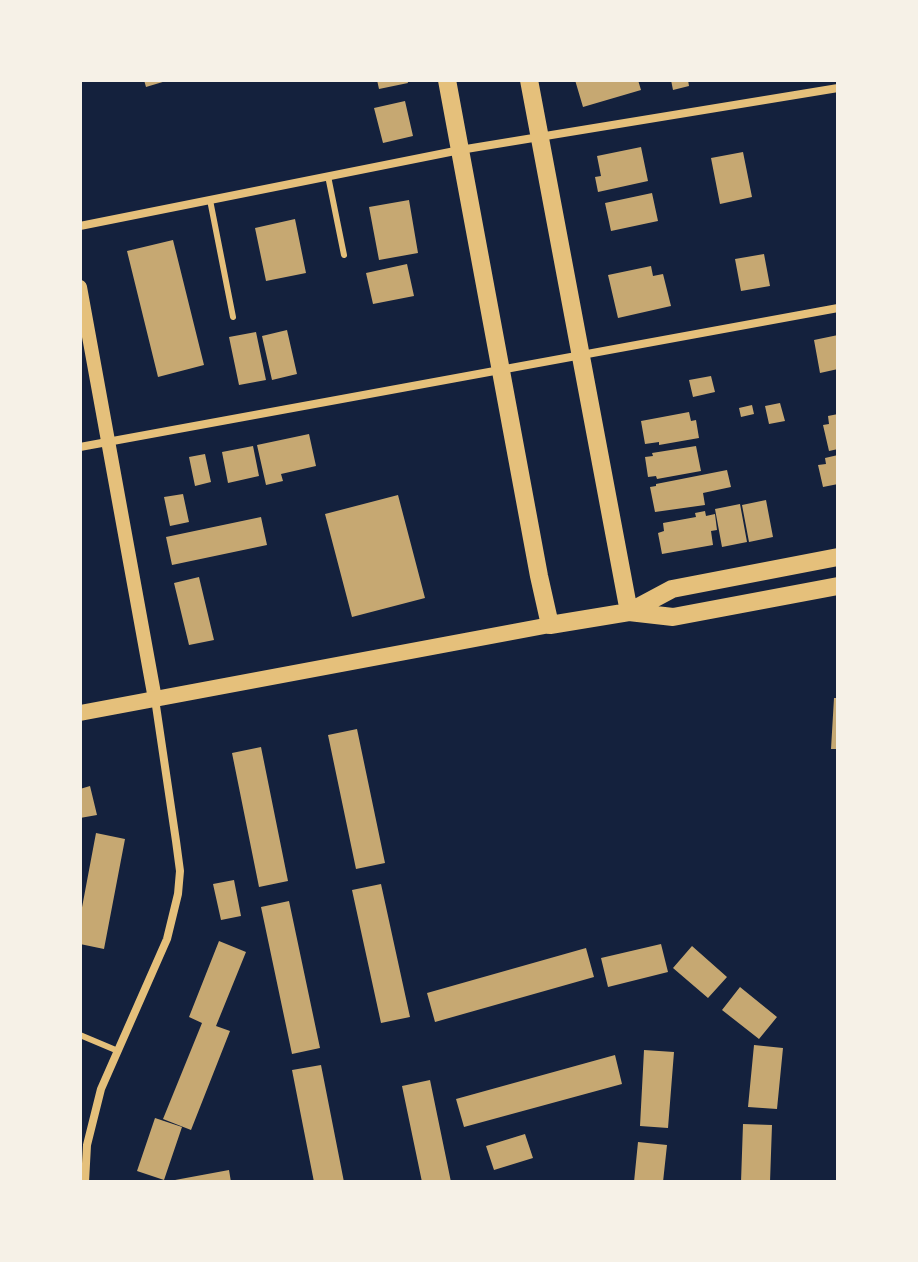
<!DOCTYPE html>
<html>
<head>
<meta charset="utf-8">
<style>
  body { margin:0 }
  #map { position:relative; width:918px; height:1262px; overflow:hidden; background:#14213d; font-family:Lora,serif }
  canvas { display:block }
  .frame { position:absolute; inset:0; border:82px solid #f6f1e7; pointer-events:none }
</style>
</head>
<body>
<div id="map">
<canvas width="918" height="1262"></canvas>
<div class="frame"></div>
</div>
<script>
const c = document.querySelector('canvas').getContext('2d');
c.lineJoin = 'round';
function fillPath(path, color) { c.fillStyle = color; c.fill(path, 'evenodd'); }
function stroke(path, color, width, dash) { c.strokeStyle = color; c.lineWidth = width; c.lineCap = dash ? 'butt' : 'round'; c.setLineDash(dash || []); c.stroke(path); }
fillPath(new Path2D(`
  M144,80H166V81L146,87Z
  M377,80H407L408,83L379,89Z
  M575,80H638L641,90L583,107Z
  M671,80H688L689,86L673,90Z
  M405,101L413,136L383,143L374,108Z
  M641,147L648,181L598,192L595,177L601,176L597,156Z
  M743,152L752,197L720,204L711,158Z
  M652,193L658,221L611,231L605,203Z
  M409,200L418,253L379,260L369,207Z
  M295,219L306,273L266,281L255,228Z
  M173,240L204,365L158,377L127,251Z
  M764,254L770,286L741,291L735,259Z
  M407,264L414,296L373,304L366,273Z
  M651,266L653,276L663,274L671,306L618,318L608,275Z
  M287,330L297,374L272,380L262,336Z
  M256,332L266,380L239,385L229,337Z
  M838,335V369L820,373L814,340Z
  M711,376L715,392L693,397L689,380Z
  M780,403L785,421L769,424L765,406Z
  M752,405L754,414L741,417L739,408Z
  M689,412L691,421L696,420L699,438L659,445V442L645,444L641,421Z
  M838,414V449L829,451L823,425L829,424L828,416Z
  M309,434L316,466L281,474L283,481L266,485L257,445Z
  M253,446L259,476L228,483L222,452Z
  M696,446L701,471L657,479L656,476L648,477L645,457L653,456L652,453Z
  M205,454L211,482L195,486L189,457Z
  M838,455V484L823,487L818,465L826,464L825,458Z
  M727,470L731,487L703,493L705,505L655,512L650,487L656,486V484Z
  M183,494L189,522L170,526L164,497Z
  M398,495L425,598L352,617L325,514Z
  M766,500L773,537L749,542L742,505Z
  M740,504L747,542L722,547L715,509Z
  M705,511L706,516L715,514L717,530L711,531L713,545L662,554L658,533L664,531L663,523L696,517L695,513Z
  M261,517L267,545L172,565L166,537Z
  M199,577L214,640L189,645L174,583Z
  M834,698H838V749H831Z
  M357,729L385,863L356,869L328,735Z
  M261,747L288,881L259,887L232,753Z
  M90,786L97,815L80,818V789Z
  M96,833L125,839L104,949L80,944V918Z
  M234,880L241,916L221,920L213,884Z
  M381,884L410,1017L381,1023L352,890Z
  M289,901L320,1048L292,1054L261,907Z
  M219,941L246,952L216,1026L230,1031L191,1130L163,1119L202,1023L189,1017Z
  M661,944L668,972L608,987L601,958Z
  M692,946L727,977L708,998L673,968Z
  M586,948L594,977L435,1022L427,993Z
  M740,987L777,1017L759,1039L722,1010Z
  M754,1045L783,1048L777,1109L748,1107Z
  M644,1050L674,1052L668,1128L640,1126Z
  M615,1055L622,1084L464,1127L456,1099Z
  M321,1065L344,1182H314L292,1070Z
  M430,1080L451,1182H422L402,1086Z
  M155,1118L182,1127L164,1180L137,1171Z
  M743,1124L772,1125L770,1182H741Z
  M525,1134L533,1158L494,1170L486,1146Z
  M638,1142L667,1145L663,1182H634Z
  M229,1170L231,1182H175V1180Z`), '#c6a872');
stroke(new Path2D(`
  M328,176L344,255
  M210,200L233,317
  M80,1035L118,1051`), '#e5c07b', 6);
stroke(new Path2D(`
  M80,226L460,150L838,88
  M80,447L838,308
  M85,1182L87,1145L101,1089L167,939L178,894L180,871L176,841L155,699`), '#e5c07b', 8);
stroke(new Path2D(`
  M80,287L155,699`), '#e5c07b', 14);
stroke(new Path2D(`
  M80,713L550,625`), '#e5c07b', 16);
stroke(new Path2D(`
  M447,80L539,576L550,625L629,612L673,617L838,586
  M529,80L629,612
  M629,612L672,589L838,557`), '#e5c07b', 18);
</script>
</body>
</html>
